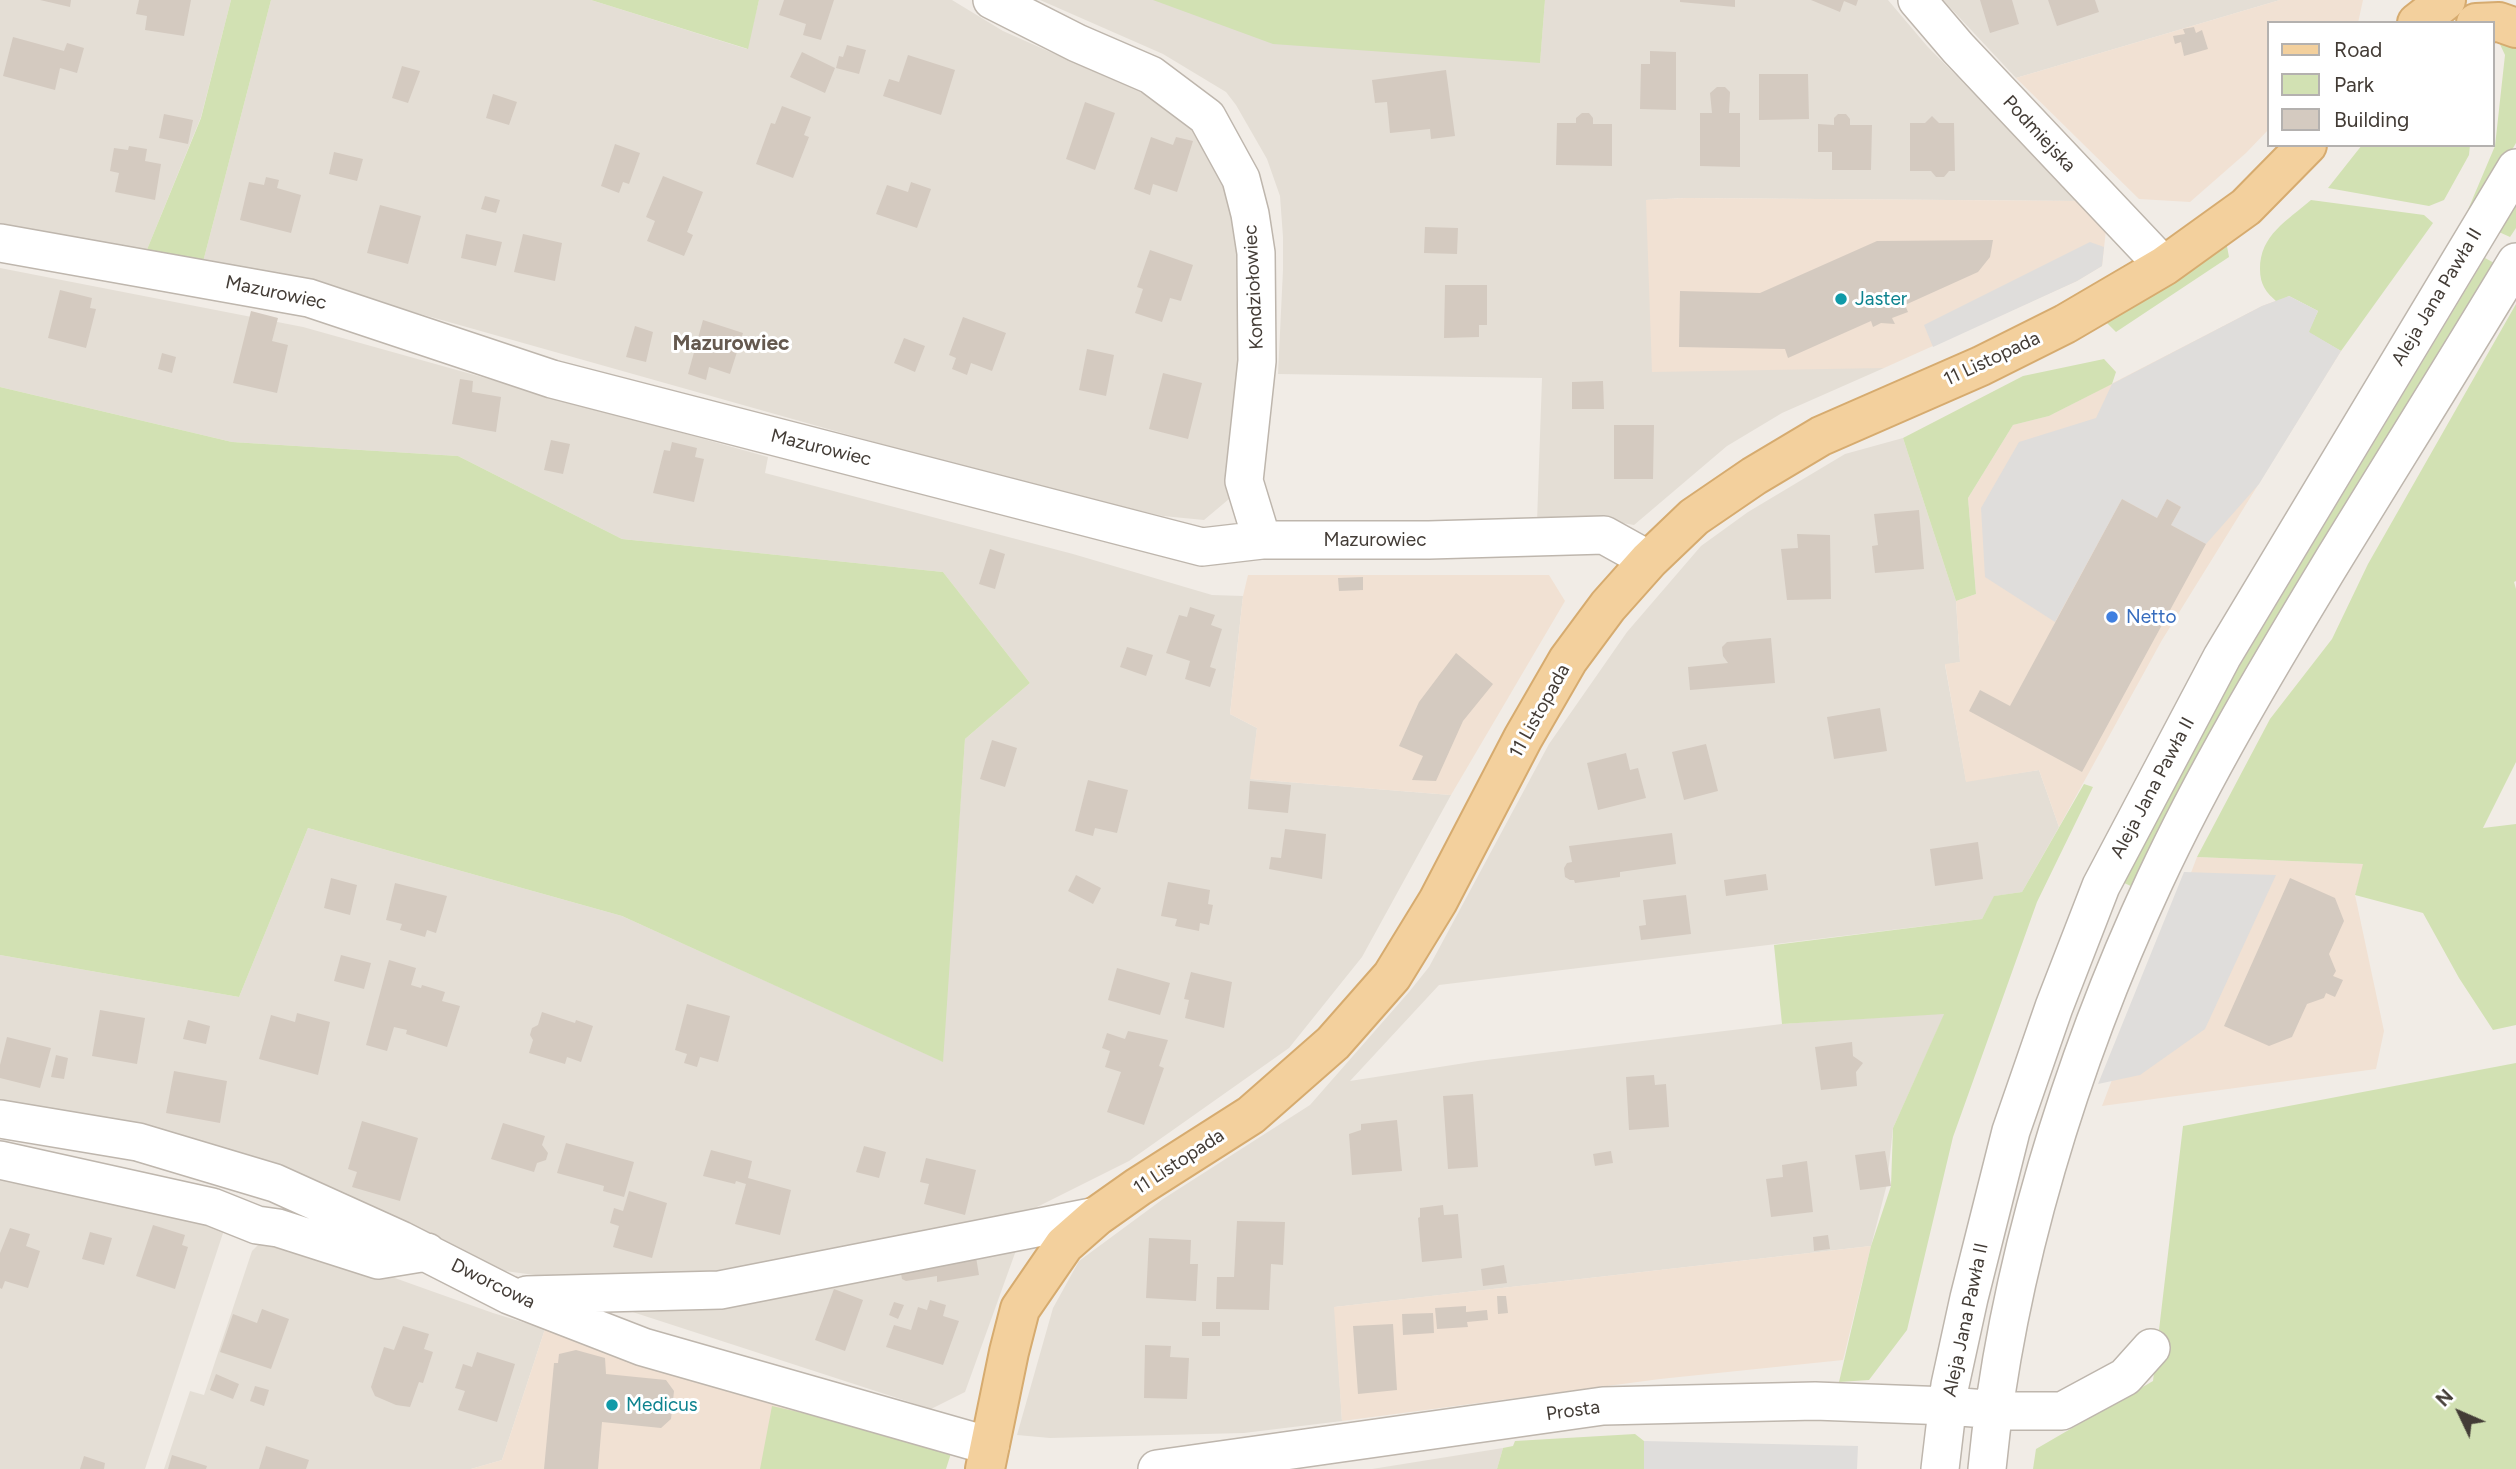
<!DOCTYPE html>
<html>
<head>
<meta charset="utf-8">
<style>
  body { margin:0 }
  #map { position:relative; width:2516px; height:1469px; overflow:hidden; background:#f1ece6; font-family:Figtree,sans-serif }
  canvas { display:block }
  .legend { position:absolute; left:2267px; top:21px; width:228px; height:126px; box-sizing:border-box; background:#fff; border:2px solid #b4b1af; margin:0; padding:9px 12px; list-style:none; font-size:21px; color:#433c36 }
  .legend li { display:flex; align-items:center; gap:14px; height:35px }
  .legend b { width:35px; border:2px solid #b4b1af }
  .north { position:absolute; left:2425px; top:1378px; width:70px; height:70px; -webkit-text-stroke:5px #fff; paint-order:stroke; rotate:314deg; font-size:19px; font-weight:700; line-height:28px; text-align:center; color:#433c36 }
  .north::after { content:''; display:block; margin:auto; width:24px; height:32px; background:#433c36; clip-path:polygon(50% 0,100% 100%,50% 72%,0 100%) }
</style>
</head>
<body>
<div id="map">
<canvas width="2516" height="1469"></canvas>
<ul class="legend">
<li><b style="height:9px;background:#f3d09d"></b>Road</li>
<li><b style="height:19px;background:#d2e1b3"></b>Park</li>
<li><b style="height:19px;background:#d4cac0"></b>Building</li>
</ul>
<div class="north">N</div>
</div>
<script>
const c = document.querySelector('canvas').getContext('2d');
c.lineJoin = 'round';
function fillPath(path, color) { c.fillStyle = color; c.fill(path, 'evenodd'); }
function stroke(path, color, width, dash) { c.strokeStyle = color; c.lineWidth = width; c.lineCap = dash ? 'butt' : 'round'; c.setLineDash(dash || []); c.stroke(path); }
function label(font, color, halo, rows, align = 'center') {
  c.font = font + ' Figtree,sans-serif'; c.lineWidth = 6; c.setLineDash([]); c.textBaseline = 'middle'; c.strokeStyle = halo; c.fillStyle = color; for (const [text, x, y, turn = 0] of rows) {
    c.save(); c.translate(x, y); c.rotate((+turn || 0) * Math.PI / 180); c.textAlign = isNaN(turn) ? turn : align; if (halo) c.strokeText(text, 0, 0); c.fillText(text, 0, 0); c.restore();
  }
}
fillPath(new Path2D(`
  M0,0H231L201,117L146,252L0,223Z
  M271,0H591L747,49L759,0H952L1003,31L1142,93L1196,125L1236,201L1239,270L1238,366L1229,499L1204,520L1163,516L1023,484L314,284L203,262Z
  M1040,0H1241L1540,62L1545,0H1888L1927,46L2080,201L1686,198L1646,200L1843,368H1884L1782,413L1727,446L1634,525L1593,518L1537,522L1542,378L1278,374L1283,270V237L1280,196L1267,159L1236,105L1226,92L1163,54Z
  M1943,0H2280L2016,78Z
  M0,268L303,327L768,457L765,473L1073,554L1212,595L1243,596L1230,714L1257,728L1251,779L1451,795L1362,957L1289,1048L1129,1161L1033,1209L993,1225L633,1288L505,1271L442,1246L0,1105V955L239,997L308,828L622,916L942,1061L965,739L1030,683L943,572L622,539L458,456L232,442L0,387Z
  M1903,438L1956,601L1960,662L1945,665L1966,781L2039,770L2059,827L2022,892L1995,896L1982,919L1439,985L1350,1081L1478,1061L1782,1024L1945,1013L1893,1128L1887,1184L1871,1246L1335,1307L1342,1421L1244,1433L1050,1438L1017,1435L1053,1308L1079,1261L1163,1199L1310,1105L1409,992L1429,967L1549,744L1627,632L1701,546L1748,512L1845,454Z
  M0,1167L227,1221L145,1469H0Z
  M277,1236L493,1313L545,1329L502,1460L471,1469H164L190,1391L204,1395L252,1251L260,1243Z
  M1019,1242L965,1392L931,1409L611,1305Z
  M1503,1448L1497,1469H1372Z`), '#e4ded5');
fillPath(new Path2D(`
  M2280,0H2363L2358,23H2269V129L2246,153L2190,202L2139,199L2016,78Z
  M1686,198L2080,201L2106,230L2102,266L2077,281L1884,368L1652,372L1646,200Z
  M2289,296L2309,332L2341,351L2162,640L2059,827L2039,770L1966,782L1945,664L1960,662L1956,601L1976,594L1968,498L2013,425L2049,416L2262,306Z
  M1248,575H1549L1565,601L1451,795L1250,779L1257,728L1230,714L1243,596Z
  M2197,857L2364,864L2355,895L2384,1031L2376,1069L2102,1106Z
  M1871,1246L1843,1360L1660,1379L1342,1421L1334,1307Z
  M545,1329L918,1450L929,1469H471L502,1460Z`), '#f1e1d3');
fillPath(new Path2D(`
  M231,0H271L203,262L146,252L201,118Z
  M591,0H759L748,49Z
  M1153,0H1545L1540,63L1273,44Z
  M2497,38L2516,43V143L2473,216L2467,212L2495,146L2505,55Z
  M2362,145H2470L2469,155L2444,200L2429,206L2328,188Z
  M2311,200L2424,215L2433,223L2341,351L2308,332L2318,311L2289,296L2277,302C2266,292 2260,285 2260,269C2260,235 2287,221 2311,200Z
  M2516,205V228L2510,237L2499,232Z
  M2226,241L2229,257L2116,332L2106,322Z
  M2485,258L2496,264L2215,722L2133,887L2122,882L2201,730Z
  M2516,304V581L2514,582L2516,589V762L2483,828L2516,824V1025L2493,1030L2459,978L2423,913L2355,895L2363,864L2197,857L2270,719L2332,639L2368,564Z
  M2104,359L2116,372L2112,384L2049,416L2013,425L1968,498L1976,594L1956,601L1903,438L2023,376Z
  M0,387L232,442L458,456L622,539L943,572L1030,683L965,739L943,1062L622,916L308,828L239,997L0,955Z
  M2084,784L2093,787L2037,902L1953,1137L1907,1330L1869,1380L1839,1382L1871,1246L1891,1186L1893,1128L1944,1014L1782,1024L1774,945L1982,919L1994,896L2022,892Z
  M2516,1063V1469H2033L2036,1449L2153,1381L2183,1126Z
  M772,1406L953,1447L946,1469H760Z
  M1635,1434L1644,1441V1469H1497L1503,1448L1513,1446L1515,1441Z`), '#d2e1b3');
fillPath(new Path2D(`
  M2090,242L2104,247L2102,266L2077,281L1933,347L1924,325Z
  M2289,296L2318,311L2309,332L2341,351L2259,484L2206,544L2171,525L2181,507L2167,499L2157,518L2122,499L2055,622L1985,577L1981,508L2019,442L2096,418L2112,384L2262,306Z
  M2184,872L2276,875L2205,1029L2140,1075L2098,1084Z
  M1644,1441L1858,1446L1857,1469H1644Z`), '#dfdddb');
fillPath(new Path2D(`
  M40,0H71L70,7Z
  M139,0H191L184,36L145,30L147,16L136,14Z
  M784,0H834L821,40L803,35L806,24L779,15Z
  M1680,0H1735V7L1680,2Z
  M1811,0H1858L1856,6L1844,1L1840,12Z
  M1980,0H2012L2019,24L1990,33Z
  M2048,0H2095L2099,12L2057,26Z
  M2194,27L2196,33L2202,30L2208,49L2184,56L2181,42L2175,44L2173,36L2185,34L2183,29Z
  M13,37L64,51L67,43L84,48L77,73L60,68L55,90L3,76Z
  M847,45L866,50L859,74L836,68L839,56L843,57Z
  M1650,51L1676,52V110L1640,109L1641,64H1650Z
  M802,52L835,68L825,93L790,77Z
  M908,55L955,70L941,115L883,96L889,79L899,82Z
  M402,66L420,71L408,103L392,98Z
  M1446,70L1455,136L1431,139L1430,129L1390,133L1387,102L1375,103L1372,80Z
  M1759,74H1808L1809,119L1759,120Z
  M1717,87H1725L1730,92L1729,113H1740V167L1700,166V113H1712L1710,93Z
  M493,94L517,102L509,125L486,118Z
  M1085,102L1115,113L1095,170L1066,159Z
  M782,106L811,117L804,135L809,137L793,178L756,164L771,123L775,124Z
  M1582,113H1589L1593,118V124H1612V166L1556,165L1557,123H1576V118Z
  M164,114L193,120L188,144L159,138Z
  M1838,114H1846L1850,119V125H1872L1871,170H1832V152H1818V124L1834,125V118Z
  M1932,116L1939,123H1954L1955,171H1949L1944,177H1936L1931,171H1910V123H1925Z
  M1151,137L1173,145L1176,137L1193,141L1177,192L1153,184L1150,195L1134,189Z
  M615,144L640,153L629,184L623,182L619,193L601,186Z
  M129,146L147,149L145,161L161,164L155,200L115,192L119,173L110,171L114,148L128,150Z
  M334,152L363,159L357,181L329,174Z
  M663,176L703,192L687,232L693,235L684,256L647,241L655,221L646,217Z
  M266,177L279,180L277,188L301,195L291,233L240,220L249,182L264,185Z
  M911,182L931,189L917,228L876,214L887,185L908,192Z
  M485,196L500,200L496,213L481,209Z
  M380,205L421,216L408,264L367,253Z
  M1425,227L1458,228L1457,254L1424,253Z
  M466,234L502,242L496,266L461,258Z
  M523,234L562,243L555,281L514,272Z
  M1993,240L1990,257L1978,272L1905,305L1908,312L1892,318L1895,324L1881,323L1873,327L1871,321L1788,358L1785,349L1679,347L1680,291L1760,293L1877,241Z
  M1150,250L1193,265L1181,301L1170,298L1162,322L1135,313L1143,289L1137,287Z
  M1445,285H1487V325H1479V337L1444,338Z
  M60,290L92,298L90,308L96,309L86,348L48,338Z
  M251,311L278,318L272,341L288,345L277,393L233,383Z
  M963,317L1006,333L992,371L971,363L967,375L952,369L956,358L949,355Z
  M703,320L743,333L730,374L709,367L706,380L688,374Z
  M635,326L653,332L646,362L626,357Z
  M904,338L925,346L915,372L894,363Z
  M1087,349L1114,355L1106,396L1079,390Z
  M162,353L176,357L172,373L158,369Z
  M1163,373L1202,383L1188,439L1149,429Z
  M460,379L473,381L472,392L501,397L496,432L452,424Z
  M1603,381L1604,409H1572V382Z
  M1614,425H1654L1653,479H1614Z
  M551,440L570,444L563,474L544,470Z
  M672,442L697,448L695,457L704,459L694,502L653,493L664,450L670,451Z
  M2122,499L2157,518L2167,499L2181,507L2171,525L2206,544L2082,772L1969,711L1980,690L2010,706Z
  M1919,510L1924,569L1875,573L1872,546L1878,545L1874,514Z
  M1797,534L1830,535L1831,599L1787,600L1781,549L1798,548Z
  M990,549L1005,554L995,589L979,584Z
  M1363,577V590L1339,591L1338,578Z
  M1190,607L1215,615L1211,625L1222,629L1210,667L1216,669L1210,687L1185,679L1190,661L1166,653L1179,615L1187,617Z
  M1771,638L1775,683L1690,690L1688,667L1728,663L1723,656L1722,647L1727,642Z
  M1127,647L1153,655L1146,676L1120,667Z
  M1456,653L1493,684L1463,721L1436,781L1412,780L1423,756L1399,746L1419,702Z
  M1880,708L1887,751L1834,759L1827,717Z
  M992,740L1017,748L1005,787L980,779Z
  M1706,744L1718,791L1684,800L1672,752Z
  M1626,753L1630,770L1638,768L1646,798L1598,810L1587,763Z
  M1088,780L1128,790L1117,833L1095,828L1093,836L1075,831Z
  M1250,781L1291,785L1288,813L1248,809Z
  M1285,829L1326,834L1322,879L1269,869L1271,857L1281,858Z
  M1672,833L1676,864L1620,872V877L1575,883L1574,880H1570L1565,877L1564,868L1567,863L1572,862L1569,846Z
  M1978,842L1983,879L1935,886L1930,849Z
  M1766,874L1768,890L1726,896L1724,880Z
  M1076,875L1101,888L1093,904L1068,891Z
  M331,878L357,885L350,915L324,908Z
  M2290,878L2335,898L2344,921L2329,954L2336,971L2333,976L2343,980L2335,997L2326,993L2324,998L2307,1004L2292,1037L2269,1046L2224,1026Z
  M1168,882L1210,890L1208,904L1213,905L1209,925L1200,923L1199,931L1175,926L1177,919L1161,916Z
  M395,883L447,896L436,933L427,930L425,937L400,930L402,924L386,920Z
  M1686,895L1691,934L1641,940L1639,926L1646,925L1643,900Z
  M341,955L371,963L364,989L334,981Z
  M389,960L416,968L411,985L421,988L422,985L445,992L442,1001L460,1006L447,1047L406,1034L407,1030L394,1027L387,1051L366,1045Z
  M1117,968L1170,983L1160,1015L1108,1000Z
  M1191,972L1232,982L1224,1028L1185,1018L1189,1000L1184,999Z
  M687,1004L730,1016L718,1062L700,1057L697,1067L684,1063L687,1054L675,1050Z
  M100,1010L145,1018L137,1064L92,1056Z
  M542,1012L575,1023L576,1020L593,1026L581,1062L567,1057L565,1064L529,1053L533,1040L530,1035L532,1028L538,1025Z
  M297,1013L330,1022L318,1075L259,1059L271,1015L295,1022Z
  M188,1020L210,1026L206,1044L183,1039Z
  M1128,1031L1168,1040L1159,1066L1164,1068L1144,1125L1107,1112L1121,1072L1105,1067L1110,1051L1102,1048L1107,1033L1125,1039Z
  M7,1037L51,1048L40,1088L0,1078V1065Z
  M1852,1042L1853,1056L1863,1063L1856,1072L1857,1086L1821,1090L1815,1047Z
  M56,1055L68,1058L64,1079L51,1077Z
  M174,1071L227,1081L220,1123L166,1113Z
  M1654,1075L1655,1085L1666,1084L1669,1127L1629,1130L1626,1077Z
  M1473,1094L1478,1167L1448,1169L1443,1096Z
  M1397,1120L1402,1171L1352,1175L1349,1134L1361,1130V1124Z
  M362,1121L418,1138L400,1201L352,1187L357,1172L348,1169Z
  M503,1123L545,1136L542,1145L548,1153L546,1160L537,1163L534,1172L491,1159Z
  M566,1143L634,1162L624,1197L603,1191L604,1186L557,1173Z
  M864,1146L886,1152L879,1178L856,1172Z
  M711,1150L752,1161L748,1178L791,1190L780,1235L735,1224L746,1184L736,1181L735,1184L703,1176Z
  M1611,1151L1613,1163L1595,1166L1593,1154Z
  M1885,1151L1891,1186L1860,1190L1855,1155Z
  M926,1158L976,1170L965,1215L924,1204L929,1184L920,1182Z
  M1807,1161L1813,1212L1771,1217L1766,1179L1783,1177L1782,1165Z
  M629,1191L667,1203L652,1258L613,1247L619,1226L610,1223L614,1208L623,1211Z
  M1443,1205L1444,1215L1458,1214L1462,1258L1422,1262L1418,1218L1420,1217V1208Z
  M1237,1221L1285,1222L1283,1265L1271,1264L1269,1310L1216,1309L1217,1277H1234Z
  M153,1225L185,1235L182,1245L188,1247L175,1289L136,1276Z
  M10,1228L30,1234L26,1246L40,1251L28,1288L5,1281L2,1289L0,1288V1253Z
  M90,1232L112,1238L104,1265L82,1259Z
  M1828,1235L1830,1249L1814,1251L1813,1237Z
  M1149,1238L1191,1240L1190,1264H1198L1196,1301L1146,1298Z
  M975,1251L979,1275L937,1282V1276L906,1281L902,1279L899,1263Z
  M1504,1265L1507,1283L1483,1286L1481,1269Z
  M834,1289L863,1300L845,1351L815,1340Z
  M1497,1296H1506L1508,1313L1498,1314Z
  M930,1300L946,1305L943,1316L959,1321L943,1365L886,1347L894,1325L911,1330L918,1307L927,1310Z
  M894,1302L904,1305L898,1319L889,1315Z
  M1466,1306V1312L1487,1310L1488,1320L1467,1322L1468,1327L1437,1329L1435,1308Z
  M262,1309L289,1319L271,1369L220,1352L233,1314L257,1323Z
  M1433,1313L1434,1333L1403,1335L1402,1314Z
  M1202,1322H1220V1336H1202Z
  M1393,1324L1397,1390L1358,1394L1353,1326Z
  M403,1326L429,1334L424,1349L433,1352L423,1383L419,1382L410,1407L396,1405L375,1396L371,1387L384,1347L394,1350Z
  M1145,1345L1171,1346L1170,1357L1189,1358L1187,1399L1144,1398Z
  M576,1350L605,1358L606,1374L666,1380L674,1391L671,1419L661,1428L602,1422L598,1469H544L554,1363H558L559,1354Z
  M477,1352L515,1364L497,1422L458,1410L465,1391L455,1388L463,1364L472,1367Z
  M216,1374L239,1384L233,1399L210,1390Z
  M255,1386L269,1390L264,1406L250,1401Z
  M266,1446L309,1460L306,1469H259Z
  M172,1455L207,1466L206,1469H168Z
  M84,1456L105,1463L104,1469H80Z`), '#d4cac0');
const minor = new Path2D(`
  M992,0L1077,43L1151,75L1207,117L1241,179L1250,214L1256,253L1257,361L1244,481L1262,540
  M1917,0L1958,48L2164,266
  M0,243L309,298L552,379L1202,547L1262,540H1429L1604,535L1649,560
  M0,1119L138,1142L275,1183L401,1240L509,1295L643,1347L990,1446
  M0,1160L212,1207L257,1225L278,1228L378,1260L427,1252
  M527,1295L720,1290L1097,1216
  M1157,1469L1603,1406L1815,1401L1948,1406L2011,1411H2062L2125,1377L2151,1348
  M1940,1469L1950,1385L1969,1298L2011,1131L2054,1007L2101,886L2222,657L2516,168
  M1987,1469C2006,1270 2071,1060 2155,880C2205,773 2266,671 2327,570C2390,467 2454,365 2516,262`);
const major = new Path2D(`
  M2417,23L2446,0
  M2476,23L2499,22L2516,28
  M985,1469L1009,1352L1020,1309L1064,1245L1097,1216L1138,1187L1251,1115L1333,1043L1392,976L1438,901L1523,738L1568,660L1608,606L1649,560L1694,517L1754,476L1821,436L1981,366L2065,324L2164,266L2246,207L2307,145`);
stroke(minor, '#beb6ad', 40);
stroke(major, '#d6ab6f', 42);
stroke(minor, '#fff', 37);
stroke(major, '#f3d09d', 38);
for (const [x, y, r, color] of [
  [1841,299,7,"#0f9aa8"],
  [2112,617,7,"#3f7fe0"],
  [612,1405,7,"#0f9aa8"]
]) { const dot = new Path2D(); dot.arc(x, y, r, 0, 2 * Math.PI); c.fillStyle = color; c.fill(dot); stroke(dot, '#fff', 2.5); }
label('19px', '#433c36', '#fff', [
  ["Podmiejska",2039,134,47],
  ["Kondziołowiec",1254,287,-93],
  ["Mazurowiec",276,293,12],
  ["Aleja Jana Pawła II",2437,297,-59],
  ["11 Listopada",1992,359,-25],
  ["Mazurowiec",821,448,14],
  ["Mazurowiec",1375,540],
  ["11 Listopada",1540,711,-61],
  ["Aleja Jana Pawła II",2153,788,-62],
  ["11 Listopada",1179,1162,-33],
  ["Dworcowa",493,1284,26],
  ["Aleja Jana Pawła II",1966,1320,-78],
  ["Prosta",1573,1411,-8]
]);
label('19px', '#0d838f', '#fff', [
  ["Jaster",1855,299],
  ["Medicus",626,1405]
], 'left');
label('19px', '#366cbe', '#fff', [
  ["Netto",2126,617]
], 'left');
label('bold 21px', '#65594f', '#fff', [
  ["Mazurowiec",731,344]
]);
</script>
</body>
</html>
